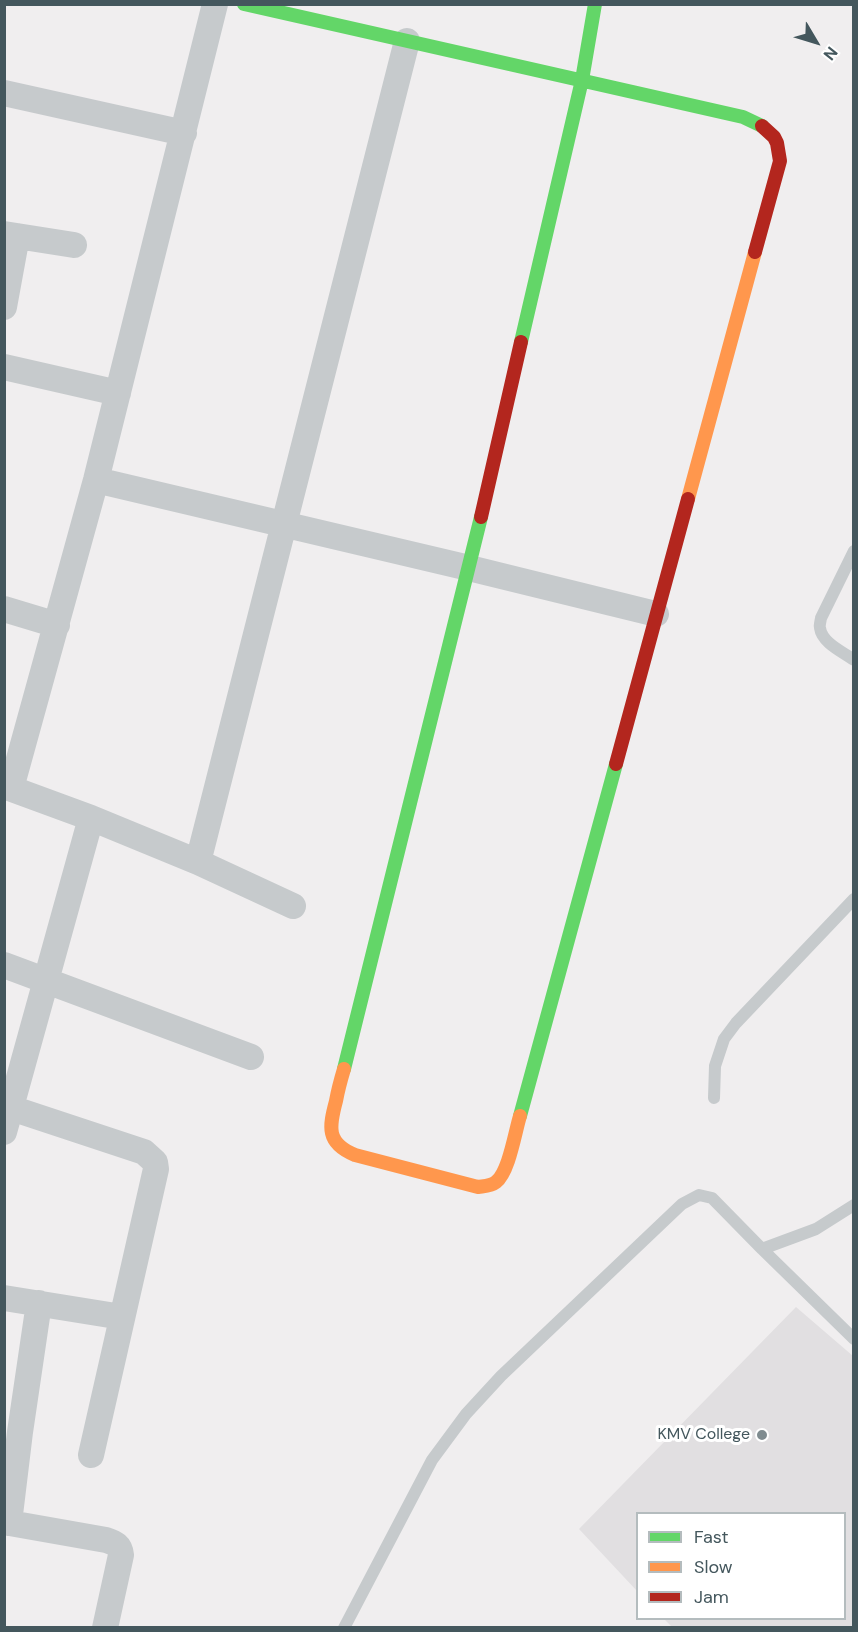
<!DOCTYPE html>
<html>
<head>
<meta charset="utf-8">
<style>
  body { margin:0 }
  #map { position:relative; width:858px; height:1632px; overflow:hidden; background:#f0eeef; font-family:"DM Sans",sans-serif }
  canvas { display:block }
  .frame { position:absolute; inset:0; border:6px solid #44575d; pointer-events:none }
  .legend { position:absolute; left:636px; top:1512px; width:210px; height:108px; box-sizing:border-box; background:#fff; border:2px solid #b4bcbe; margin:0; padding:8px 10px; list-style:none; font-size:18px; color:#44575d }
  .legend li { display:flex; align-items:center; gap:12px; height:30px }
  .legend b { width:30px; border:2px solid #b4bcbe }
  .north { position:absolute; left:786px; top:12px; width:60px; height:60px; -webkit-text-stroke:4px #fff; paint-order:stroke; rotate:128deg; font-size:16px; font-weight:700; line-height:24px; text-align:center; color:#44575d }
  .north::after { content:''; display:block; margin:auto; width:21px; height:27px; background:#44575d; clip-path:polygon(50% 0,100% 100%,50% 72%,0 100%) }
</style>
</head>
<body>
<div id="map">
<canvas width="858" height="1632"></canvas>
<div class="frame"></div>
<ul class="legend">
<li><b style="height:8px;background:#63d668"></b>Fast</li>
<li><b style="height:8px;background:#ff974d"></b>Slow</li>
<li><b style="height:8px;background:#b3261e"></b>Jam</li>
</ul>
<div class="north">N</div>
</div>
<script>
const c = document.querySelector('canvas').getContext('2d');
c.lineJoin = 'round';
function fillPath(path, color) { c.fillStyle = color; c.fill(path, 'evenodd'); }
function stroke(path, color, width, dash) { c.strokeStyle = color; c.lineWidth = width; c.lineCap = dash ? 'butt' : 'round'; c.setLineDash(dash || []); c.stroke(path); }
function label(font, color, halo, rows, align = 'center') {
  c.font = font + ' "DM Sans",sans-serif'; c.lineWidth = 6; c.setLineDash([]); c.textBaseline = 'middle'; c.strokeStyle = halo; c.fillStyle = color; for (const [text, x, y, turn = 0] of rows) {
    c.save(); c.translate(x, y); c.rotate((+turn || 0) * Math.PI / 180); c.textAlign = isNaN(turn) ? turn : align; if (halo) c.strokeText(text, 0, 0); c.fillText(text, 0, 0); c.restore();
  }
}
fillPath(new Path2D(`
  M796,1307L853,1356V1627H672L664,1619L844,1618V1514H638L637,1591L579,1529Z`), '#e1dfe1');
stroke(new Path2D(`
  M854,551L821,618C821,619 819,627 820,628C822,643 843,652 854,660
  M714,1098L715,1066L724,1039L736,1023L854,899
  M762,1249L854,1339
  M344,1628L432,1460L466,1414L501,1376L682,1204L699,1195L712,1198L762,1249L816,1229L854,1205`), '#c6cacc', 12);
stroke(new Path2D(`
  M4,93L184,133
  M4,234L74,245
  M4,307L17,236
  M4,367L118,393
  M96,480L469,568L656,614
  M4,609L57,625
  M4,786L91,818L198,862L293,906
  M11,788L96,480L215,4
  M198,862L407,41
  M4,965L251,1057
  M11,1108L144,1152L155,1162L156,1169L91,1455
  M4,1132L91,818
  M4,1298L122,1317
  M4,1522L106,1540C115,1543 120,1545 121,1555L105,1628
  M9,1523L20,1432L39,1303`), '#c6cacc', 26);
stroke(new Path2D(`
  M244,4L743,117L762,126
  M521,342L582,80L595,4
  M344,1069L481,517
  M520,1116L616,764`), '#63d668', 14);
stroke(new Path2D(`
  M688,499L755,252
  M344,1069C341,1079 338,1090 336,1101C329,1127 326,1143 355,1155L478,1187C484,1186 491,1186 496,1182C509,1172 515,1132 520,1116`), '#ff974d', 14);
stroke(new Path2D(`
  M755,252L780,161L777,143L774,137L762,126
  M481,517L521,342
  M616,764L688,499`), '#b3261e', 14);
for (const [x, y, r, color] of [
  [762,1435,6,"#808c90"]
]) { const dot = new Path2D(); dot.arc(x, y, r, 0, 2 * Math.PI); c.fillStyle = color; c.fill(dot); stroke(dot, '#fff', 2); }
label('16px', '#44575d', '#fff', [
  ["KMV College",750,1435]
], 'right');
</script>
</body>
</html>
